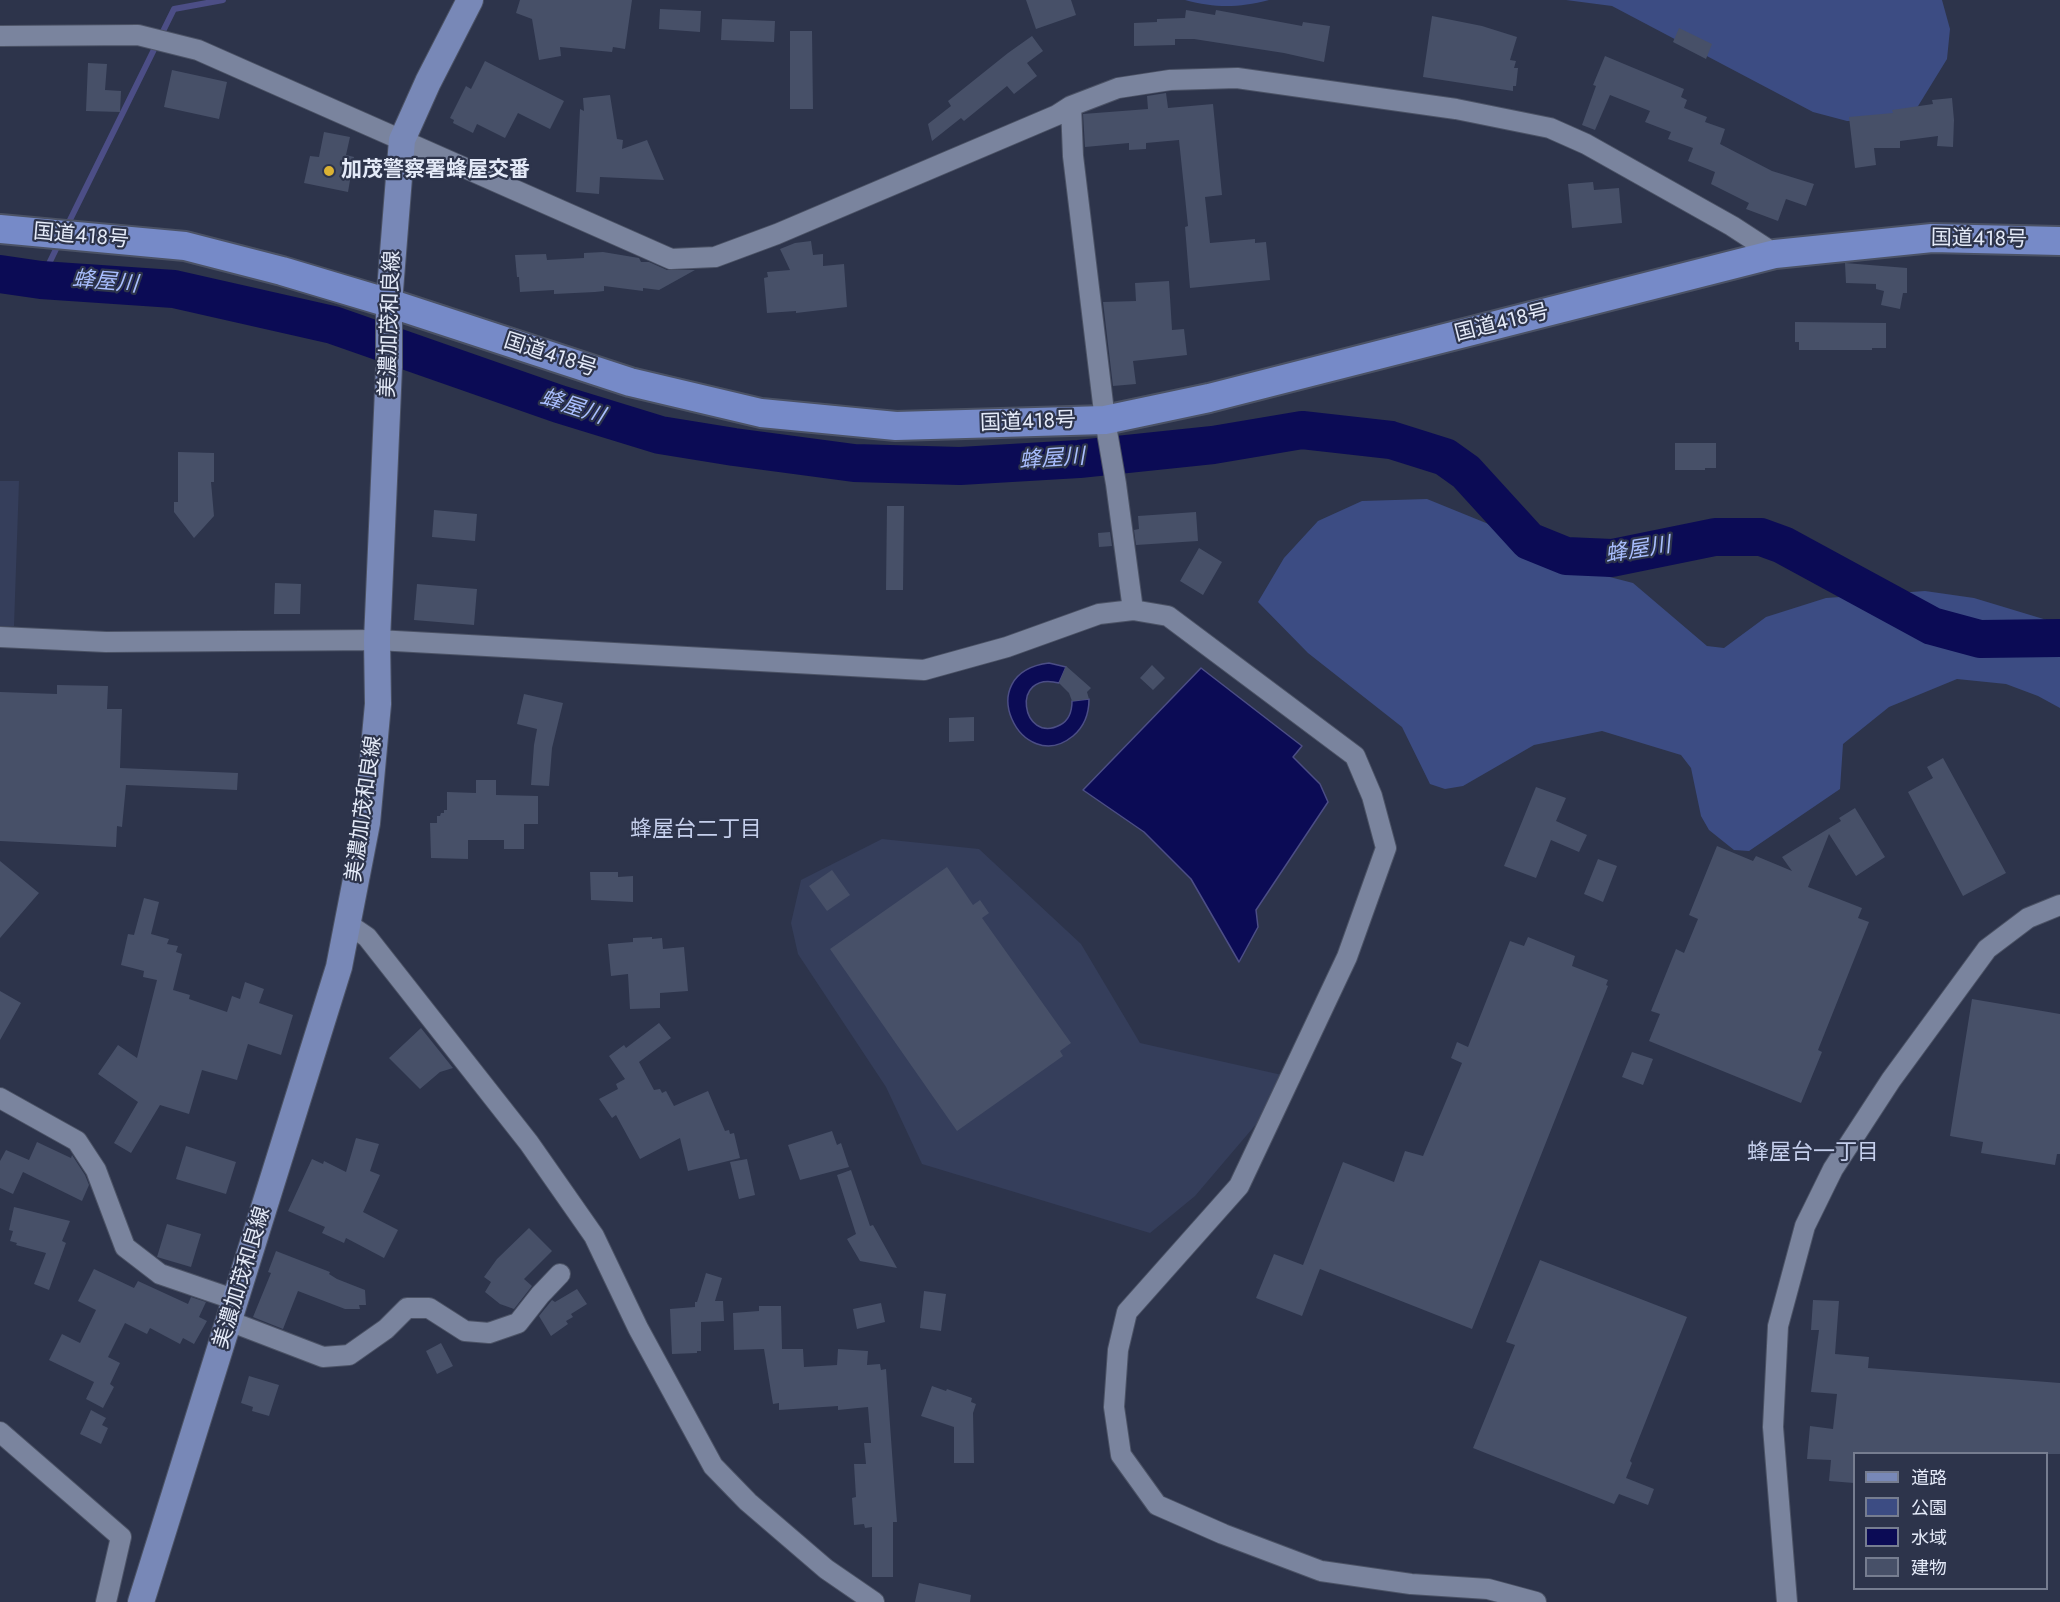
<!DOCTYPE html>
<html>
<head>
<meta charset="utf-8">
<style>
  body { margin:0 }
  #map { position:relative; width:2060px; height:1602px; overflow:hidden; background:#2d344b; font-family:Jost,"Noto Sans JP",sans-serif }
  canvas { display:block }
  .legend { position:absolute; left:1853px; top:1452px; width:195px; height:138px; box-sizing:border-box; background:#2d344b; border:2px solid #767d90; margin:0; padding:8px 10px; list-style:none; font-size:18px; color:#e4eaf8 }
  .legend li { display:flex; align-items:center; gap:12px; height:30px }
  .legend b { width:30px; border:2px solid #767d90 }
</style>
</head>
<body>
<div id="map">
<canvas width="2060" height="1602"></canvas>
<ul class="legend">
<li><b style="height:8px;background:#7888b7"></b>道路</li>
<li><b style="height:16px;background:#3c4c83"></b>公園</li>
<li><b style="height:16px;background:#0b0b55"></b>水域</li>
<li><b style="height:16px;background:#475068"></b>建物</li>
</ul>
</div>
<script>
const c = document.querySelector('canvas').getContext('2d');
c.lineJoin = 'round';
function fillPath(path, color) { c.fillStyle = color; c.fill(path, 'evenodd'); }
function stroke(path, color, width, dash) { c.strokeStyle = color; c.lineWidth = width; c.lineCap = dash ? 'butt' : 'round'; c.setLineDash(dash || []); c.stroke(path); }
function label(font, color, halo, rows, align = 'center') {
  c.font = font + ' Jost,"Noto Sans JP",sans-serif'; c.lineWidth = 4.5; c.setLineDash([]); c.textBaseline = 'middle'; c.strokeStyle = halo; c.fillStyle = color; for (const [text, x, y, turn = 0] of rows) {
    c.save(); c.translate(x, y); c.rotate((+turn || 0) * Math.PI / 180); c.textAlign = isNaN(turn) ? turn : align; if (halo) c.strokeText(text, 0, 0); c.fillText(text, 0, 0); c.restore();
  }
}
fillPath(new Path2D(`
  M0,481H19L14,626H0Z
  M882,839L979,849L1081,944L1140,1043L1282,1075L1258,1122L1195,1196L1150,1233L922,1164L886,1087L798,954L791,923L801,880Z`), '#353e5b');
fillPath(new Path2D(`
  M1185,0H1269C1237,8 1216,8 1185,0Z
  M1566,0H1942L1950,29L1947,59L1915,111L1882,120L1847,121L1813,112L1612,6Z
  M1427,499L1486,523L1567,566L1633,583L1707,646L1724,648L1766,617L1826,598L1925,591L1974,598L2060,624V708L2038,696L2006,684L1957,679L1889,707L1843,744L1840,789L1749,851L1734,850L1709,830L1701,816L1691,768L1681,755L1602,731L1534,745L1463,786L1445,789L1430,784L1402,727L1308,653L1258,602L1284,558L1318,521L1362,501Z`), '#3c4c83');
const water = new Path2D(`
  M1049,663L1066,667L1059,683C1009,670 1022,745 1060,725C1070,720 1072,711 1072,701L1089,699C1089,714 1085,726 1073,736C1022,778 969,673 1049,663Z
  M1201,668L1302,746L1293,757L1320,784L1328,802L1256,910L1258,927L1239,962L1191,879L1144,832L1083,790Z`);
fillPath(water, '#0b0b55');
stroke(water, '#4c4e86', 1.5);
stroke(new Path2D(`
  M66,228L174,9L223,0
  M41,280L59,243`), '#4c4e86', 6);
stroke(new Path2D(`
  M0,274L41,280L174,289L333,325L559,404L660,435L734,447L854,463L960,466L1079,459L1213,445L1302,430L1391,440L1445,457L1466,472L1529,541L1566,556L1612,558L1715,537H1761L1783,545L1932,626L1980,639L2060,638`), '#0b0b55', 38);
fillPath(new Path2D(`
  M520,0H632L625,49L613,47L612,52L560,47L561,56L539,60L532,19L516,13Z
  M1026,0H1071L1076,15L1036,29Z
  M660,9L701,11L700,32L659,29Z
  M1186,10L1215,15L1216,10L1302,26L1303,22L1330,26L1324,62L1284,53L1194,39H1175V45L1134,46V23L1157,22V19L1185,18Z
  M1432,16L1482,26L1517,37L1510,60L1516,61L1514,68H1518L1516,86H1513V91L1423,77Z
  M722,19L775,21L774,42L721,40Z
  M1679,28L1712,44L1706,59L1673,42Z
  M790,31H812L813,109H790Z
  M1032,36L1043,51L1027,63L1037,76L1014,94L1007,86L964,121L961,118L932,141L928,124L951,106L948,101L1008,53Z
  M1605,56L1684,89L1681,97L1687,100L1684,108L1707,117L1705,122L1725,129L1720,144L1772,171L1814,184L1806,206L1786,199L1778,221L1746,209L1749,203L1711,184L1715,172L1688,161L1693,148L1668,139L1671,132L1645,122L1650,111L1610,95L1595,130L1582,125L1596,86L1593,85Z
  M485,61L564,101L550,129L518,113L505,138L477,124L473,133L453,123L454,120L450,118L466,86L471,89Z
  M88,63L107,64L105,90L121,91L120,112L86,111Z
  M172,70L227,82L219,119L164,107Z
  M1166,93L1168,108L1213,104L1222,195L1205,197L1210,243L1255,239V243L1266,242L1270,280L1190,288L1185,227L1188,226L1179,140L1146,143V149L1129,150V143L1085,147L1083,114L1148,109L1147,96Z
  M610,95L617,139L623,140L622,149L647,140L664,180L600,177L599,194L576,192L580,109L584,111L583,98Z
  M1952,98L1954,120L1953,147L1937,146L1938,136L1900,141V148H1874L1876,165L1855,168L1849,117L1893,113L1892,110L1933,104L1932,100Z
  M324,132L350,137L346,155L354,157L348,192L304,183L310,156L319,157Z
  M1593,182L1594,190L1619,188L1622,223L1572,228L1568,184Z
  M811,241L813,255L823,254V266L844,264L847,307L796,313V311L767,313L764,278L768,277L767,272L790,270L780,249L795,243Z
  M603,252L639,258L641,262H649L667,270H695L659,290L643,288V291L604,286V291L595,292L554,294V290L520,292L519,277H517L515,255L546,254L547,260L584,258V253Z
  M1845,263L1907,268V293H1903L1900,309L1881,305L1884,291L1876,289V284L1846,283Z
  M1169,281L1172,330L1184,329L1187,355L1133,361L1136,384L1113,386L1103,302L1136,301L1135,283Z
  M1795,322L1886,323V348H1872V350H1799V342H1795Z
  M1675,443H1716V468H1705V470H1675Z
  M178,452L214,453V482H211L214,516L194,538L174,512V502H178Z
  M887,506H904L903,590H886Z
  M434,510L477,514L475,541L432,537Z
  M1196,512L1198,541L1136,545L1134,530L1139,529L1138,516Z
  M1110,532L1112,546L1099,547L1098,533Z
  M1199,548L1222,562L1203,595L1180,581Z
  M275,583L301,584L300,614H274Z
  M417,584L477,589L474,625L414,620Z
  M1152,665L1165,678L1153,690L1140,678Z
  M1066,666L1091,688L1087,692L1089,699L1072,701L1069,693L1059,683Z
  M57,685L108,686L107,709H122L120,768L238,773L237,790L126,785L122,827L117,826L116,847L0,841V692L57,694Z
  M524,694L563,703L552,748L549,786L531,785L534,745L537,729L517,724Z
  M974,717V741L949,742V718Z
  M1943,758L2006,873L1963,896L1908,792L1933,778L1927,767Z
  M476,780H496V795L538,796V824H524V849H504V840H468V859L431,858L430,823H437V816H440L441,813H444V810H447V792L476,793Z
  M1536,787L1566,798L1556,821L1587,835L1579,852L1551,840L1536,878L1504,866Z
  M1855,808L1885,857L1856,876L1829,834L1808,887L1862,908L1858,918L1869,922L1818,1050L1822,1052L1801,1103L1649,1041L1660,1014L1651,1011L1676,949L1684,953L1698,919L1689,915L1717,846L1753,861L1756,856L1792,871L1782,857L1841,821L1839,818Z
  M1598,859L1617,866L1603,902L1584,894Z
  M0,861L39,893L0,938Z
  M947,867L973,905L980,900L989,913L982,918L1071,1043L1060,1051L1063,1056L957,1131L830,949Z
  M832,870L850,895L827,911L809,886Z
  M590,872H618V877L633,876V902L591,900Z
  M144,898L159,902L151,934L169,939L167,944L178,946L176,952L182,954L173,990L190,995L189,999L227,1012L232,996L240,999L245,982L264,989L259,1003L293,1015L281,1055L248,1044L237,1080L202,1070L189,1114L160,1105L131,1153L114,1143L138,1102L98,1074L118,1045L137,1058L157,980L143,977L144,971L121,965L128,934L134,935Z
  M652,937V939L662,938L663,949L684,947L688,991L660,993V1008L630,1009L628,974L611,976L608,944L633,942V938Z
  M1528,937L1575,956L1572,966L1608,980L1606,985L1608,986L1472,1329L1320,1269L1302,1316L1256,1298L1274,1254L1303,1265L1343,1162L1394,1182L1405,1151L1423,1156L1462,1063L1451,1058L1457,1042L1468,1047L1510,941L1524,946Z
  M0,991L21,1003L0,1040Z
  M1972,999L2060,1014V1154H2057L2055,1165L1981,1153L1983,1142L1950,1136Z
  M659,1023L671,1038L639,1062L654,1090L660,1089L662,1093L666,1091L674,1106L708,1091L725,1131L729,1130L730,1134L734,1133L740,1158L688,1171L680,1138L640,1159L616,1115L612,1118L599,1099L618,1089L616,1084L625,1079L609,1056L624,1045L626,1048Z
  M421,1028L453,1068L440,1072L420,1089L389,1058Z
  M1632,1052L1653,1059L1643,1085L1622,1077Z
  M832,1131L837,1145L841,1143L849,1167L800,1180L788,1145Z
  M356,1138L379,1144L370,1171L380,1175L363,1212L398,1230L384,1258L346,1238L344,1243L322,1233L325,1227L288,1211L312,1159L323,1164L324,1161L346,1172Z
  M37,1142L71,1158L72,1155L85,1175L89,1185L82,1201L23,1172L13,1194L0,1188V1161L6,1150L29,1160Z
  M186,1146L236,1162L226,1194L176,1179Z
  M747,1159L755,1195L739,1199L730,1162Z
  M851,1170L870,1226L873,1225L897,1268L860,1261L847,1239L856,1234L837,1175Z
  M14,1207L70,1221L62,1241L66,1243L49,1290L34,1284L46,1253L16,1245L17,1243L10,1241L13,1231L9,1230Z
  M167,1224L201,1234L191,1267L157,1257Z
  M529,1228L552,1251L524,1279L532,1286L514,1309L500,1304L485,1292L491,1282L484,1277L497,1259Z
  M276,1251L330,1272L329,1274L337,1279L365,1290L366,1305H359L360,1309H345L298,1291L283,1329L253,1317L271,1273L268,1272Z
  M1540,1260L1687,1317L1630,1461L1632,1463L1626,1478L1654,1489L1648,1505L1619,1494L1614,1504L1473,1448L1515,1345L1506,1342Z
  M94,1269L134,1288L138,1281L188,1304L191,1297L206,1302L199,1317L207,1321L194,1344L183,1338L180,1344L150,1328L147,1334L125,1323L108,1357L120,1363L110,1384L114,1387L103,1408L86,1399L94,1382L49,1360L62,1334L80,1343L96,1310L78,1301Z
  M706,1273L722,1278L715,1301H723L724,1321L701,1322V1351H697V1353L672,1354L670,1309L695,1307V1302H697Z
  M577,1289L587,1304L571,1314L573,1317L566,1321L568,1324L551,1336L539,1316L552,1300L555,1302Z
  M924,1291L946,1294L941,1331L920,1328Z
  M1813,1300L1839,1301L1835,1354L1869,1357L1868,1368L2060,1383V1454H1854V1483L1829,1481L1831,1460L1807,1459L1810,1426L1833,1429L1837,1394L1811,1392L1819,1330H1811Z
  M881,1303L885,1322L857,1329L853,1309Z
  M759,1306H781L782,1349H803L804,1367L837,1365L838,1349L868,1351L867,1365L880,1364L881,1370L886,1369L897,1522H893V1577H872V1527L865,1528L864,1524L854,1525L852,1498L856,1497L854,1464H866L864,1443H871L868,1407L838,1410V1406L779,1410V1403L773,1404L764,1349L734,1350L733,1313L759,1311Z
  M441,1343L453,1366L437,1374L426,1351Z
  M249,1376L279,1385L269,1416L252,1411L253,1407L241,1403Z
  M932,1386L946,1391L947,1389L972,1398L971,1402L976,1404L973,1413L974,1463H954V1427L921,1416Z
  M91,1410L106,1418L102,1425L108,1428L101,1444L80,1434Z
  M919,1583L971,1595L970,1602H915Z`), '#475068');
const minor = new Path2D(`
  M0,36L138,35L198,50L671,259L715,257L777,234L1057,115L1071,106L1118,88L1170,80L1237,78L1456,109L1550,128L1586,144L1732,226L1775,254
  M1071,106L1073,156L1105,420L1116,484L1133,610
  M0,637L106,642L377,640L924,670L1007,647L1099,614L1133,610L1168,616L1355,756L1372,796L1386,848L1347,957L1239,1186L1127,1312L1118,1350L1114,1407L1121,1455L1157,1505L1223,1534L1321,1571L1411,1584L1488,1589L1536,1602
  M348,924L367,937L529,1143L594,1236L638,1328L713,1466L748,1502L826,1569L874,1602
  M0,1098L77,1141L96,1170L125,1247L160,1274L236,1300
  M229,1321L323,1357L349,1355L386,1329L407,1308H429L465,1331L489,1333L518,1323L540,1295L560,1274
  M0,1432L121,1537L106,1602
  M1787,1602L1773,1427L1778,1326L1805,1226L1833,1169L1891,1080L1987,949L2028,918L2060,905`);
const major = new Path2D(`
  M141,1602L339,967L367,823L378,704L377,640L389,367V303L402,140L428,82L470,0`);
const highway = new Path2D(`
  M0,229L185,246L282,271L389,303L630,382L761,413L896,426L1105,420L1209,398L1775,254L1932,238L2060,241`);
stroke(minor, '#4b5265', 22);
stroke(major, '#4b5265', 28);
stroke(highway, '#4b5265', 32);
stroke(minor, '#7a849e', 20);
stroke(major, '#7888b7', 26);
stroke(highway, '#768ac8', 28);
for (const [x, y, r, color] of [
  [329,171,6,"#dbb233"]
]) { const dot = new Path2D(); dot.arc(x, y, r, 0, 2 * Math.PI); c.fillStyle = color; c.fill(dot); stroke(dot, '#2d344b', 2); }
label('bold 21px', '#e4eaf8', '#2d344b', [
  ["加茂警察署蜂屋交番",341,171]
], 'left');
label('21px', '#e4eaf8', '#2d344b', [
  ["国道418号",81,237,5],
  ["国道418号",1979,240,1],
  ["美濃加茂和良線",391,324,-88],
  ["国道418号",1502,324,-14],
  ["国道418号",550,356,18],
  ["国道418号",1028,423,-2],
  ["美濃加茂和良線",365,809,-82],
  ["美濃加茂和良線",243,1278,-73]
]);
label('italic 22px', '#a9befe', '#2d344b', [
  ["蜂屋川",105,283,5],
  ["蜂屋川",572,408,18],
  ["蜂屋川",1052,460,-4],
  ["蜂屋川",1638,551,-9]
]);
label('22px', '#c5cfec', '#2d344b', [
  ["蜂屋台二丁目",696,831],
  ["蜂屋台一丁目",1813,1154]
]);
</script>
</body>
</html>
